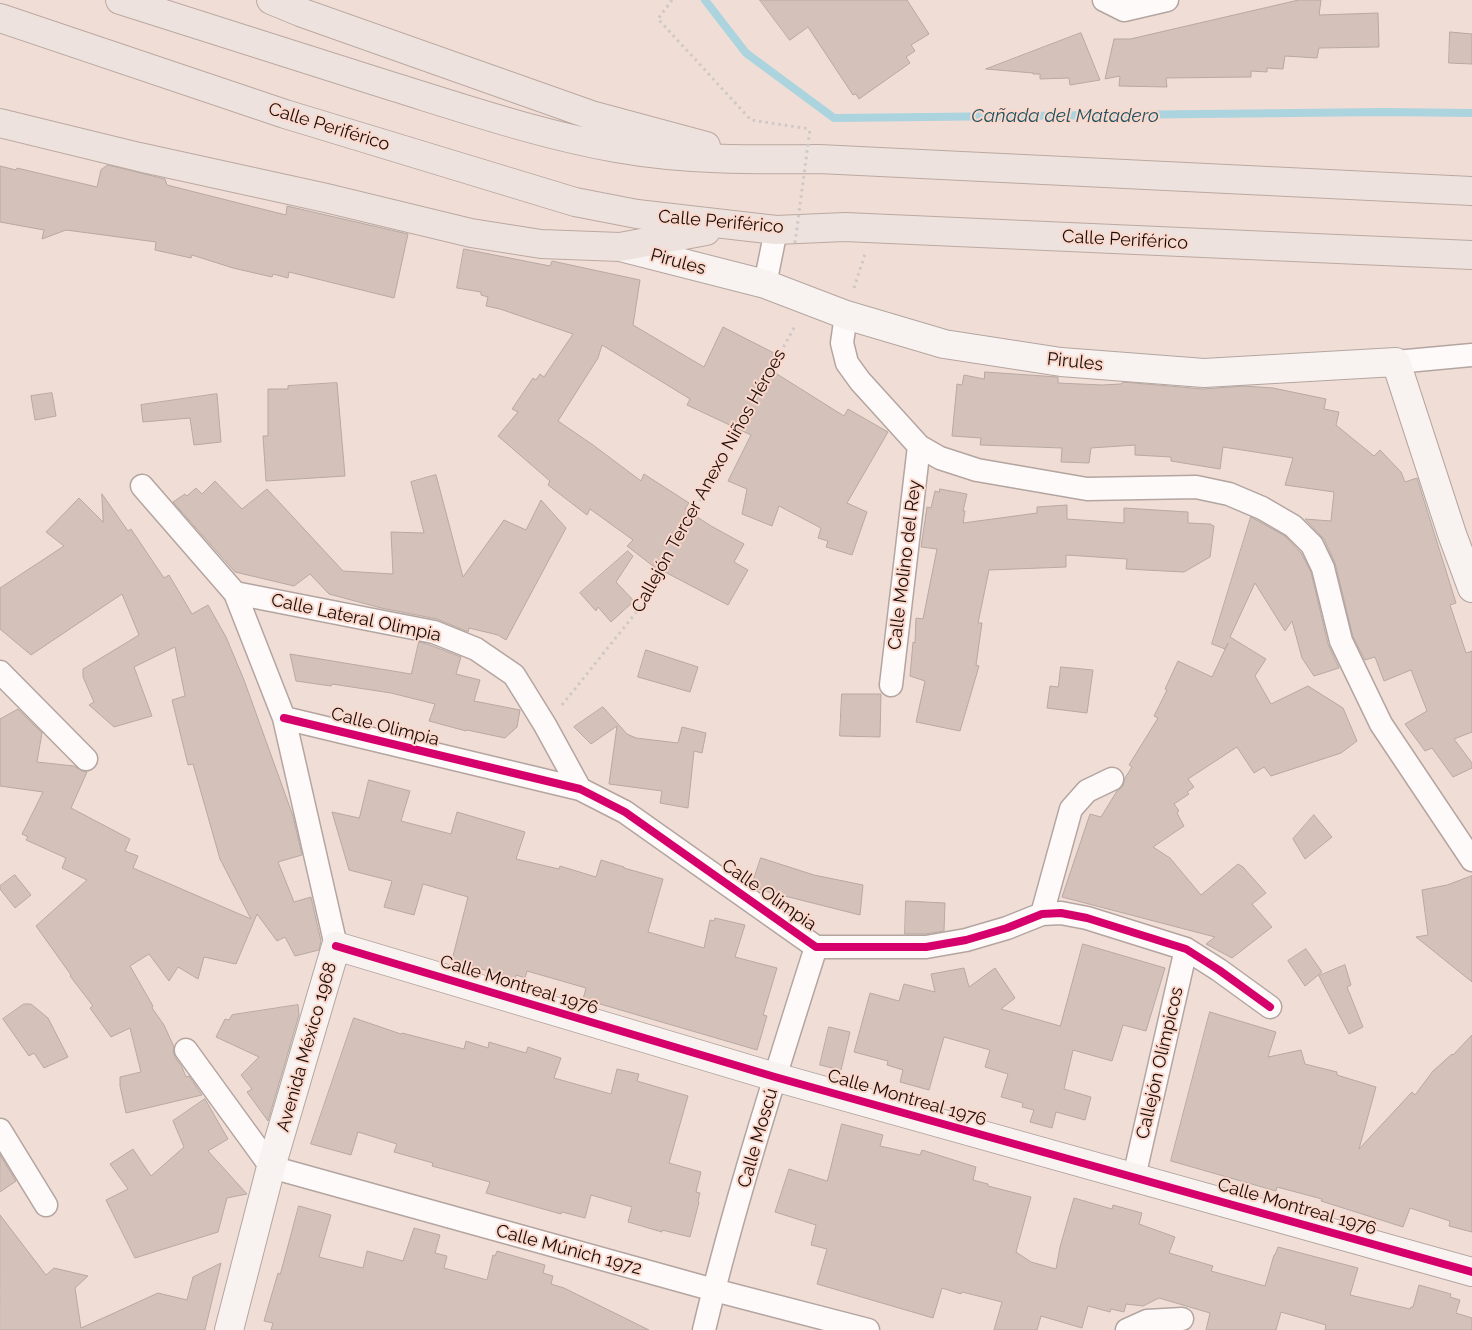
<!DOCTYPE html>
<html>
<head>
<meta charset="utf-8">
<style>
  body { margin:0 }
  canvas { display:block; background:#f0ddd6 }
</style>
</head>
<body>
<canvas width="1472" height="1330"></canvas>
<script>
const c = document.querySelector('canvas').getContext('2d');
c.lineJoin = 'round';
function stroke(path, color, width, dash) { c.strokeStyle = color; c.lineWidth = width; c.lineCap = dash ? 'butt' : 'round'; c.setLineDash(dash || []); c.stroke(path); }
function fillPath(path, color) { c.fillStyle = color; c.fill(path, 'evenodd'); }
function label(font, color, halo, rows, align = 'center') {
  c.font = font + ' Raleway,sans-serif'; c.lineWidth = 4; c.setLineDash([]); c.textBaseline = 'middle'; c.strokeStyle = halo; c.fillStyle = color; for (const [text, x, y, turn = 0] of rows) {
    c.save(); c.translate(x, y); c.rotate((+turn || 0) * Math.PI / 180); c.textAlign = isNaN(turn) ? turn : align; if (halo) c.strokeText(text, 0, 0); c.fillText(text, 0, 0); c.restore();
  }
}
stroke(new Path2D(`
  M705,0L746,53L834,118L1385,112L1472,113`), '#acd4de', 8);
const building = new Path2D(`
  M760,0H907L929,34L911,45L915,51L906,57L910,63L859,99L856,94L853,95L808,27L790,40Z
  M1299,0H1321L1319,15L1378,13L1379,47L1319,48L1317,58L1285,56L1283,69L1267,68V72L1251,71V77L1166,78L1167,87L1119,86L1120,76L1105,79L1114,39H1130Z
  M1450,32L1472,34V64L1449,63Z
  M1081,33L1100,80L1070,85L1069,78L1040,79V74H1033V73L986,69Z
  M108,165L165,179L167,185L286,215L287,206L408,234L394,298L289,272L288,278L273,274L272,277L233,268L192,255L191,258L155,250L156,242L66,230L42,239L44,230L0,222V166L16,170L17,168L97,187L101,170Z
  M464,249L550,266L552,261L640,280L633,325L704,367L723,327L776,354L769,369L844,416L848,409L888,432L847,503L867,512L852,555L826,547L828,541L818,538L821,528L779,506L772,526L742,514L747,489L728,481L751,435L687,405L690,399L602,345L598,358L558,421L593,445L641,481L644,474L689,503L685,509L711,526L744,544L734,562L748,570L728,605L663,571L662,573L627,546L633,540L590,509L587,515L548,485L550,481L498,436L518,412L512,409L533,378L536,380L540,374L544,377L573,334L500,309L486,306L488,297L481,295V292L457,288Z
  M985,372L1058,377V383L1102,385L1121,384L1123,382L1203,389L1244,386L1273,388L1326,399L1324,409L1339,412L1336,425L1374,456L1380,450L1401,472L1405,482L1417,478L1456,603L1450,605L1466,653L1472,651V732L1454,739L1472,763V768L1453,777L1432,748L1425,751L1405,724L1427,711L1411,670L1384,681L1375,657L1365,660L1353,637L1335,563L1324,539L1305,519L1331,521L1334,492L1285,485L1293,458L1223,447L1220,469L1171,461V457L1135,455V445L1091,448L1089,463L1061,462L1062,448L980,445L981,438L952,436L957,384L962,385L964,375L984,379Z
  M337,383L345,476L266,481L263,436H268V389H288V386Z
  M52,393L56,416L35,420L31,396Z
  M217,394L221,442L194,445L190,418L143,422L141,405Z
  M436,475L463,577L504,520L526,530L541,500L566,528L506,640L498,635L469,628L468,632L437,619L381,608L329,594L310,574L294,586L235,572L173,502L185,494L187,496L196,488L202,494L215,481L242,509L267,489L343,571L393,574L391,532L424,533L411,482Z
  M940,489L967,494L963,511H965L963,523L1037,513V507L1067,505V519L1124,523V508L1188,512V523L1211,524V525L1214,526L1210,557L1184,572L1126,569L1127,559L1066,555V567L989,570L978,623H982L976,665L979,666L960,731L916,722L925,681L910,676L913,642L915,643L916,618L923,619L937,549L921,547L927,507L931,508L935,491L939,492Z
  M102,494L128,531L131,529L164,578L169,575L192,614L208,605L226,637L244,680L293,816L302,855L278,862L294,902L311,897L321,941L319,950L295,956L285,937L277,941L257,914L236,964L204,957L198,979L178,967L169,981L149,954L130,966L153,1006L152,1008L164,1025L174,1047L173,1052L175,1057L182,1067L186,1077L189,1076L202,1095L126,1113L120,1086V1077L141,1072L130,1028L111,1037L90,1008L93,1006L70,976L71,975L36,926L87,880L62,868L66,858L26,840L28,837L22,834L43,792L0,786V719L18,709L42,733L37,762L74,766L82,771L87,772L71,808L130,839L125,851L138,856L133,868L251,919L220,859L193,764L188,765L172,700L185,696L175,647L134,667L152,716L114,727L89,705L94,702L83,677V669L139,635L122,594L31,655L0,629V588L64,546L46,532L79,498L103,522Z
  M1251,517L1285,536L1301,553L1311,572L1328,644L1339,668L1314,676L1302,658L1292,621L1285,631L1255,583L1230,637L1266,659L1255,676L1271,704L1308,686L1343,708L1357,741L1341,753L1271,776L1264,767L1254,773L1237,747L1188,779L1194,787L1187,792L1189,794L1174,804L1179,811L1177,813L1184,826L1153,847L1170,858L1201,895L1238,864L1243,867L1266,893L1252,904L1272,927L1232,958L1206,944L1215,937L1062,897L1090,814L1101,817L1117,791L1123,786L1125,778L1132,767L1129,765L1158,718L1154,716L1167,690L1165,689L1178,661L1212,677L1228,643L1225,649L1212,644Z
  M628,551L633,556L616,582L634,601L611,622L598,607L596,611L580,593Z
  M419,642L430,645L461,657L456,674L480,680L474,701L520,710L517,727L505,738L467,730L466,731L429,721L435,704L391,693L332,684L331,686L296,681L290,654L411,674Z
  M646,650L698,667L690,692L638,677Z
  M1061,667L1093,670L1087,713L1047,708L1050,686L1058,687Z
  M842,694H881L880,737L840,736Z
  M603,707L627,734L636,738L678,743L682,727L706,733L702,753L694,751L688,808L660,803L662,791L609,784L617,726L591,744L574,727Z
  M369,780L410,791L401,821L451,834L457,812L525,832L516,859L559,869L560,866L596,877L601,860L624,867V868L663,879L648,932L704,948L710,920L714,921L715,918L745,925L735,957L777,968L763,1015L767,1016L757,1050L583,999L586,988L527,971L525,978L516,975L515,979L452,960L468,897L423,884L414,915L384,907L392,881L349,870L332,812L359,818Z
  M1314,815L1332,837L1305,859L1293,839Z
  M761,858L814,875L863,885L860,915L757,889L752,885Z
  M15,875L31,895L15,908L0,889V886Z
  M1472,876V982L1416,937L1428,935L1422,890L1447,885Z
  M906,901L945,903L944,931L925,934H905Z
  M1083,944L1165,968L1146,1031L1123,1025L1112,1061L1073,1050L1064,1089L1091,1097L1085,1120L1056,1112L1052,1128L1030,1122L1034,1110L1022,1107L1023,1103L1001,1097L1008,1074L985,1067L990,1050L944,1037L929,1090L900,1082L903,1070L887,1065L888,1061L854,1052L870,993L899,1001L904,984L935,992L931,974L964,968L969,987L995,968L1015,998L1001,1009L1060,1026Z
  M1306,949L1322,972L1305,986L1288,961Z
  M1345,965L1351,985L1347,987L1363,1027L1349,1034L1319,976Z
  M24,1004H31L48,1018L68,1057L44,1068L34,1053L29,1056L3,1019Z
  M298,1005L299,1015L268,1121L247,1092L252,1089L241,1075L259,1057L216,1037L225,1019L229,1020L232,1015Z
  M1210,1012L1276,1032L1268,1057L1301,1050L1305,1064L1337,1072V1075L1376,1087L1359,1149L1412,1092L1415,1095L1433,1071L1452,1054L1453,1055L1472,1035V1232L1449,1226L1450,1221L1410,1208L1403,1227L1321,1201L1322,1199L1277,1187L1276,1191L1171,1161Z
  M354,1018L401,1034L402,1033L464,1049L466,1041L488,1048L489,1042L526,1053L528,1047L561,1058L554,1078L611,1094L617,1069L639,1074L637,1081L688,1096L669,1163L701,1172L696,1192L700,1193L698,1201L699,1202L690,1237L662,1230V1232L628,1222L632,1207L591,1195L585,1218L562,1212L561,1214L486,1193L490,1182L432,1166L433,1163L394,1152L397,1144L358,1132L351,1155L311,1144Z
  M829,1027L850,1032L841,1070L820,1065Z
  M205,1099L228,1139L208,1151L247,1194L227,1198L218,1232L135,1258L106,1200L128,1189L110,1164L133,1149L151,1176L184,1147L173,1121Z
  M842,1124L883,1135L880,1146L920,1155L922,1150L976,1167L973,1180L988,1184V1186L1031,1197L1016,1252L1031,1262L1056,1269L1060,1247L1074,1198L1112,1209L1113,1205L1142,1213L1139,1224L1175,1237L1169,1253L1213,1266L1211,1271L1265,1286L1274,1255H1275L1278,1247L1358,1268L1350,1295L1410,1309L1411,1307H1413L1419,1285L1451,1294L1450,1297L1460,1300L1456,1313L1472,1318V1330H1325L1326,1325L1281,1312L1276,1330H1206L1210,1313L1159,1298L1143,1306L1126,1304L1124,1312L1111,1309L1110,1312L1088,1306L1082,1328L1041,1316L1037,1330H994L1002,1302L962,1292L961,1294L942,1288L933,1318L817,1284L827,1249L811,1245L816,1225L775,1212L789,1169L827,1181Z
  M0,1155L16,1181L0,1192Z
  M299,1206L331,1215L319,1257L363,1268L367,1251L403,1261L414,1228L440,1235L435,1253L447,1256L444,1268L487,1280L493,1255L495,1256L497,1251L545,1265L543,1273L553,1276L551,1284L564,1288L649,1330H271L273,1323L264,1321L278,1273L280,1274Z
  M0,1215L46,1275L54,1268L88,1276L75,1288L81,1328L158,1293L187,1300L193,1277L221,1263L205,1330H0Z`);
fillPath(building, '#d3c1ba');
stroke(building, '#b7a9a3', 1);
const street = new Path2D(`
  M1104,0L1124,10L1167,0
  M765,284L776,230
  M846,315L842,343L847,363L860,381L919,446L940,458L977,470L1087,489L1196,487L1229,494L1262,508L1293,526L1312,545L1323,568L1341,641L1381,724L1472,860
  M1396,362L1472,355
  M142,486L235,593L284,718L336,946
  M235,593L434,632L476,649L514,675L545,725L580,789
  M0,672L86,759
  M891,685L919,446
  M284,718L580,789L625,812L816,947H926L966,940L1007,928L1042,914L1061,913L1087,918L1186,949L1219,970L1270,1007
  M1042,914L1071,809L1087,791L1112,779
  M186,1050L271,1167L714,1290L868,1330
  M0,1130L46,1205
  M1134,1177L1186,949
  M704,1330C735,1201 776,1073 816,947
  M1127,1330L1147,1321L1182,1319`);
const secondary = new Path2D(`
  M620,247L765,284L846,315L944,344L1061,362L1204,373L1396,362L1452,534L1472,588
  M229,1330L271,1167L336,946L775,1077L1472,1272`);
const highway = new Path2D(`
  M120,0C211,29 303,58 394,87C465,109 542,135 616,148C683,160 751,160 819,159L1472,191
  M271,0L300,12L591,115L706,146
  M0,18L285,114L575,202L637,214L776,230L845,227L1472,255
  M0,123L139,157L326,198L471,233L541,244L620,247L706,231`);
stroke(street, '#b4a5a0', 25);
stroke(secondary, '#b4a5a0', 30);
stroke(highway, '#bba9a1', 30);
stroke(new Path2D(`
  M672,0L658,19L751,120L810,129
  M854,288L865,254
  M562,705L646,600L796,324`), '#cec9c6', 3, [2.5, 4]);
stroke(street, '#fdfaf9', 22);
stroke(secondary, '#f8f3f0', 28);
stroke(highway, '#ede2de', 28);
stroke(new Path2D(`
  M795,243L810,129`), '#cec9c6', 3, [2.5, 4]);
stroke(new Path2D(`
  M284,718L580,789L625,812L816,947H926L966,940L1007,928L1042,914L1061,913L1087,918L1186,949L1219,970L1270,1007
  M336,946L775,1077L1472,1272`), '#d6006c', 8);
label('18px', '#190d09', '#fbd8cb', [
  ["Calle Periférico",329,127,17],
  ["Calle Periférico",721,222,5],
  ["Calle Periférico",1125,240,3],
  ["Pirules",678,262,15],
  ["Pirules",1075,362,6],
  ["Callejón Tercer Anexo Niños Héroes",709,481,-61],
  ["Calle Molino del Rey",905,565,-83],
  ["Calle Lateral Olimpia",356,618,12],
  ["Calle Olimpia",385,727,14],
  ["Calle Olimpia",769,895,35],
  ["Calle Montreal 1976",519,985,17],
  ["Avenida México 1968",307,1047,-74],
  ["Callejón Olímpicos",1160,1063,-77],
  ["Calle Montreal 1976",907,1098,16],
  ["Calle Moscú",758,1138,-74],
  ["Calle Montreal 1976",1297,1207,16],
  ["Calle Múnich 1972",569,1250,15]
]);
label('italic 19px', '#1e5461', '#fbd8cb', [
  ["Cañada del Matadero",1065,116]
]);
</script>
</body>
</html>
